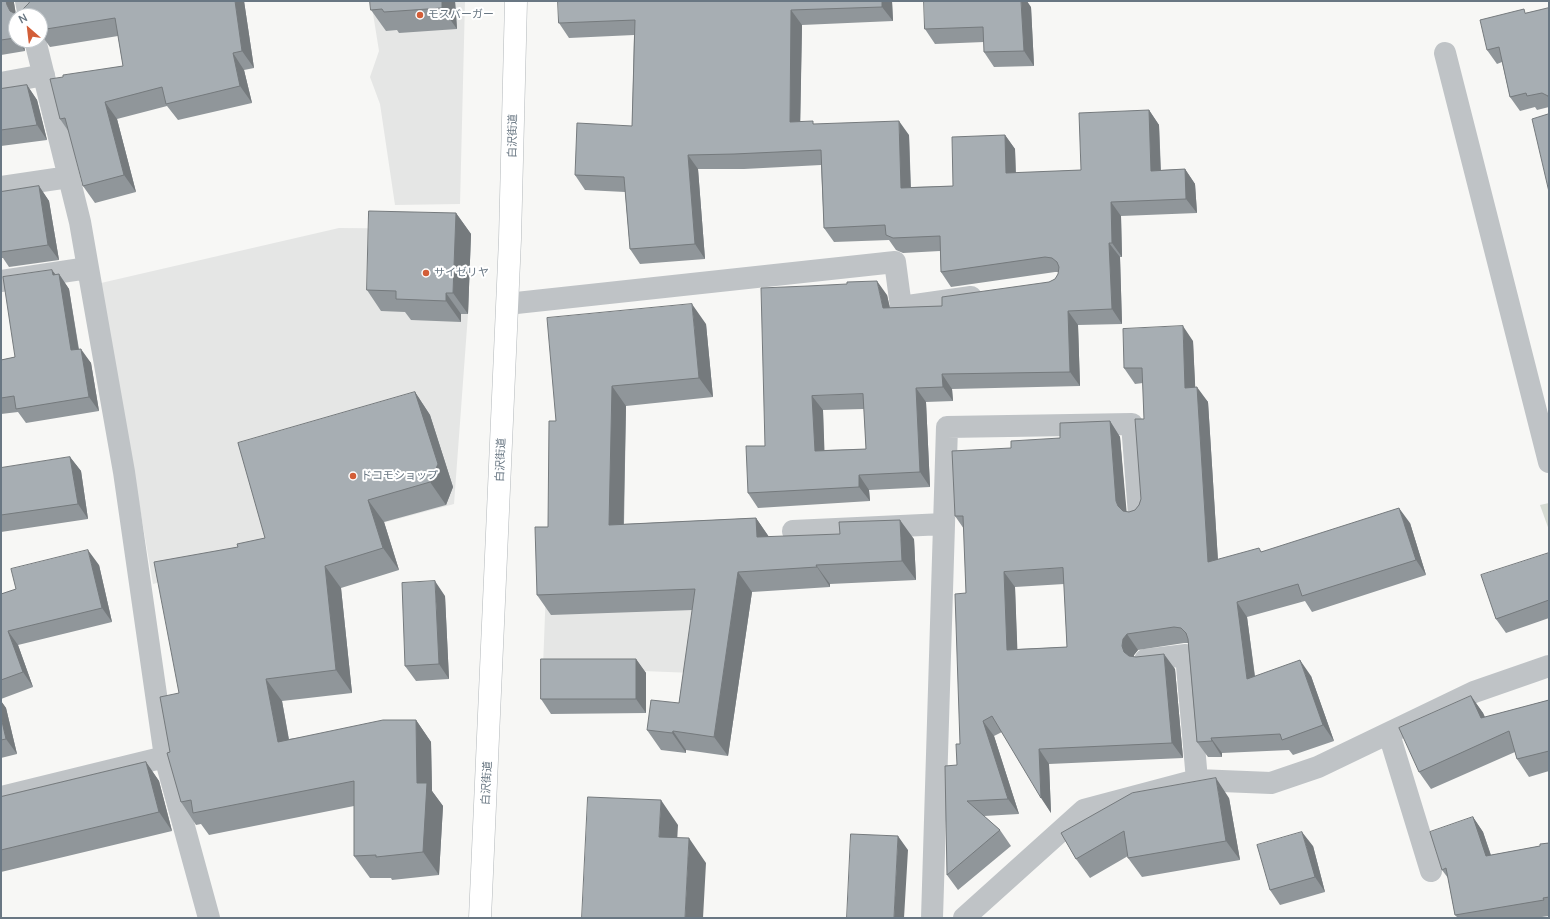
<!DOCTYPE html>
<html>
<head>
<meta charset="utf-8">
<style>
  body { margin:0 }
  #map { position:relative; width:1550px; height:919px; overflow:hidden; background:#f7f7f5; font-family:Manrope,sans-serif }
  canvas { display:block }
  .frame { position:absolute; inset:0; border:2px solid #697783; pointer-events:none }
  .north { position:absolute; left:8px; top:8px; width:40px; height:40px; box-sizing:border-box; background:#fff; border:1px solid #c3c9cd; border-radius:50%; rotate:332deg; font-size:11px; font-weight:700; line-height:16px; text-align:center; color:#697783 }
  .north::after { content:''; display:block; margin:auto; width:14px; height:18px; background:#d35e38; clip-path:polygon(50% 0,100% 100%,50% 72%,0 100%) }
</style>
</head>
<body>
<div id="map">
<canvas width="1550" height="919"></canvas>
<div class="frame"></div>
<div class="north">N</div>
</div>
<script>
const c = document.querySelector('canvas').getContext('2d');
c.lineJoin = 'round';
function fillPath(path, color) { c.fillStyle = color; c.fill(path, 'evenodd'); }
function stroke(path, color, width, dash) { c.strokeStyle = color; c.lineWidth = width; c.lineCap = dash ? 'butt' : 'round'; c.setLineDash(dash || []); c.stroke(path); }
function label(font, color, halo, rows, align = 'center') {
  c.font = font + ' Manrope,"Noto Sans JP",sans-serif'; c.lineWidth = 4; c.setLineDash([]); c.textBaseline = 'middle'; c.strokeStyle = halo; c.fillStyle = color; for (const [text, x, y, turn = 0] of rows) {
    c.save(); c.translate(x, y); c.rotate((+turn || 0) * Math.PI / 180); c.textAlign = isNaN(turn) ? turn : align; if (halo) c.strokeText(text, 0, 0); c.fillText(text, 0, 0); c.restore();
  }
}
fillPath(new Path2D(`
  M371,1H465L460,204L395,205L380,104L370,77L379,51Z
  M339,228L460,229L471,234L468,314L454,504L153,584L101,283Z
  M690,533L699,621L693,673L543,667L548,536Z`), '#e5e6e5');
fillPath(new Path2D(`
  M1549,503V530L1540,505Z`), '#d7dcd4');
const major = new Path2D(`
  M480,918L510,239L516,1`);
stroke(major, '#b2b7ba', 23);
stroke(new Path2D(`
  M26,1L29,16
  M35,40L80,222L88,268L124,472L165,757L209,918
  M1445,53L1549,462
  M1,83L44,75
  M1,187L69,177
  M1,281L88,268
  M507,304L895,262L901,307L971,297
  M793,531L944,524
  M1145,660L1186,655L1197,780
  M1389,734L1431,871
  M1,797L165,757
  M932,918L947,427L1132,424L1139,515
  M964,918L1084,810L1197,780L1271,783L1318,767L1474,692L1549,666`), '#bfc3c6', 22);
stroke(major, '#fff', 22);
fillPath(new Path2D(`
  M1,1L14,3L16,14L22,15L23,16H16V40H23L25,51L1,55Z
  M29,1H244L254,68L244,70L252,103L178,120L167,106L117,119L136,192L95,203L83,186L69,132L60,119L63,77L123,66L118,36L50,47L40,33V16H24L21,11L29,3Z
  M370,1H455L457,29L399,33L397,30L386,31L371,10Z
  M892,1L893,21L802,25L800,122L815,124L909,135L911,187L953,186L1005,135L1015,149L1016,173L1081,170L1149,110L1159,125L1161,170L1185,169L1195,184L1197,213L1121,216L1122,257H1120L1122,324L1078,325L1080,386L952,389L953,401L926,402L930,487L869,490L870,501L758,508L748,493L765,446L887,295L890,308L942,306L1049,282L1055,279L1058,274L1059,272H1055L951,287L941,272L940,251L903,253L896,250L889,240L834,242L824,228L821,165L744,169H698L705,259L640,264L630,249L625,192L585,190L575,175L632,126L634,35L569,38L559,23ZM864,409L866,449L824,450L823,410Z
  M1031,7L1034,66L994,67L984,52V42L935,44L925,29Z
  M1549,8V107L1537,110L1535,107L1520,111L1510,97L1502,62L1497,64L1487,50L1527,13Z
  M27,85L37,100L47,140L1,146V89Z
  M39,186L49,201L59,260L9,267L3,258H1V192Z
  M456,213L471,234L468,314H461V322L411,320L405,312L381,311L367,290Z
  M59,274L69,289L79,349L91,363L99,411L26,423L18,412L1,414V360L15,357L56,275Z
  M706,324L713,397L626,406L624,524L756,518L769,537L914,539L916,580L830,584V587L752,592L728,756L686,750V753L661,750L647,730L679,703L693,610L551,615L537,595L548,527L556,421Z
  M1193,341L1195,387L1208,402L1218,560L1410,523L1426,575L1312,612L1305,601L1247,617L1255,676H1311L1334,741L1293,755L1289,750L1222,753V757H1208L1197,742L1188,643H1184L1138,650L1134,655L1133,657L1175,669L1183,758L1049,764L1051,813L1002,732L994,736L1019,814L984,816L1000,830L1011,846L958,890L947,875L960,744L966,593L964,529L955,516L1011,448L1060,438L1110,421L1120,437L1126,512H1129L1135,510L1139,505L1141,499L1144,419L1143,383L1135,384L1124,368ZM1064,584L1067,647L1017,649L1015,587Z
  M415,392L430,415L453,487L446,505L384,522L399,570L341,588L352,693L282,701L289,739L416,720L431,742L432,791L443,806L439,875L392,880L391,878H370L354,856V806L209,835L201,824L196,825L181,802L170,752L179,693L238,547L265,538Z
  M70,457L81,471L88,519L1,532V468Z
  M1549,553V618L1506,633L1496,619Z
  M99,565L112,622L18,645L33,687L1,699V594Z
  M445,596L449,679L416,681L405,666Z
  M636,659L646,673V713L551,714L541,699Z
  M1471,696L1483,713L1485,717L1549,700V771L1529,777L1517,759L1515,752L1431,789L1419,772Z
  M1,701L6,708L17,754L1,758Z
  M146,762L159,781L172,831L1,872V797Z
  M1229,798L1240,860L1142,877L1128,858V856L1090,878L1076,859L1061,833Z
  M1473,817L1483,832L1491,855L1540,846L1549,843V916L1535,918H1458L1455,915L1448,878L1442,870Z
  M1313,846L1325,892L1280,905L1270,890Z`), '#90969a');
fillPath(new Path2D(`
  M6,1H14V3L16,16V38L10,11L7,5Z
  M235,1H244L254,68L242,51Z
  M442,1H455L457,29L442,8Z
  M882,1H892L893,21L882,7Z
  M1021,1H1027L1031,7L1034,66L1024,51Z
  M791,10L802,25L800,137L790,122Z
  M17,40H23L25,51Z
  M233,53L244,70L252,103L240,86Z
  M27,85L37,100L47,140L37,125Z
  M105,102L117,119L136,192L124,175Z
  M1149,110L1159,125L1161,185L1151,171Z
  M899,121L909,135L911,202L901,188Z
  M1005,135L1015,149L1016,188L1006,173Z
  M688,155L698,169L705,259L695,244Z
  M1185,169L1195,184L1197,213L1186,199Z
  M39,186L49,201L59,260L48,245Z
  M1111,202L1121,216L1122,257L1112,243Z
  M456,213L471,234L468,314L453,293Z
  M1109,243L1120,257L1122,324L1112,309Z
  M52,270L60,280L59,274L69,289L81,365L71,350Z
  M877,281L887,295L893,322L883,308Z
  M446,293L461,314V322L446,301Z
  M692,304L706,324L713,397L699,378Z
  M1068,311L1078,325L1080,386L1070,372Z
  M1183,326L1193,341L1196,403L1185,388Z
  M81,349L91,363L99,411L89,397Z
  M942,374L952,389L953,401L943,387Z
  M612,386L626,406L623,544L609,525Z
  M1197,387L1208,402L1219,578L1208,562Z
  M916,388L926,402L930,487L920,472Z
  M415,392L430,415L453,487L446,505L430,482Z
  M812,396L823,410L825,465L815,451Z
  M1110,421L1120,437L1127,516L1118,506L1116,501Z
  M70,457L81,471L88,519L78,504Z
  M859,475L869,490L870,501L859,487Z
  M368,500L384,522L399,570L383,548Z
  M1399,508L1410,523L1426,575L1416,560Z
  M756,518L769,537H757Z
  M900,520L914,539L916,580L902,561Z
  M88,550L99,565L112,622L102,608Z
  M816,565L830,584V587L817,567Z
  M325,566L341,588L352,693L336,670Z
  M738,572L752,592L728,756L714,737Z
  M1004,572L1015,587L1018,665L1007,650Z
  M435,581L445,596L449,679L439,664Z
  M1237,602L1247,617L1257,694L1247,679Z
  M8,631L18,645L33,687L23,672Z
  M1127,634L1138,650L1134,655L1133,661L1124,652L1122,646L1123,639Z
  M1164,654L1175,669L1183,758L1172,743Z
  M636,659L646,673V713L636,699Z
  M1300,660L1311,676L1334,741L1323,725Z
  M266,679L282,701L293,764L278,742Z
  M1471,696L1483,713L1493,736L1481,718Z
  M1,701L6,708L17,754L6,739L1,717Z
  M416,720L431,742L432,791L443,806L439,875L423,852L417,783Z
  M983,721L994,736L1019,814L1008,799Z
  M673,731L686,750V753L672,733Z
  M1211,738L1222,753V757L1212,741Z
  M1039,749L1049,764L1051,813L1041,798Z
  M146,762L159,781L172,831L159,812Z
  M1216,778L1229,798L1240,860L1226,841Z
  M661,800L678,825L676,861L659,837Z
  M1473,817L1483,832L1496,871L1486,856Z
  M1302,832L1313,846L1325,892L1315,877Z
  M898,836L908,850L904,918H894Z
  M689,838L706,863L703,918H685Z`), '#757a7d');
const building = new Path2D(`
  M1,1H6L7,5L10,11L16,14L22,15L19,16H16V19L13,23L15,38L1,40Z
  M29,1H235L242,51L233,53L240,86L166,104L162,87L105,102L124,175L83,186L65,118L60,119L50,79L63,77V75L123,66L115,18L40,30V16H33L32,15L27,11H21L29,3Z
  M370,1H442V8L384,12L382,9L371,10Z
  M558,1H882V7L791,10L790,122L813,121V124L899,121L901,188L953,186L952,137L1005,135L1006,173L1081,170L1079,113L1149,110L1151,171L1185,169L1186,199L1111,202L1112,243H1109L1112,309L1068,311L1070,372L942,374L943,387L916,388L920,472L859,475V487L748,493L746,446H765L761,288L808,286L847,284V282L877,281L883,308L942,306V297L1049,282L1055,279L1058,274L1059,267L1057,262L1052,258L1045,257L941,272L940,236L893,238L886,235L885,225L824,228L821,150L734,154L688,155L695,244L630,249L624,177L575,175L577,123L632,126L635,20L559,23ZM863,394L866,449L815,451L812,396Z
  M924,1H1021L1024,51L984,52L983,27L925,29Z
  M1549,8V98L1548,96L1542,93L1527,96L1526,93L1510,97L1499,47L1487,50L1480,20L1524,9L1525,13Z
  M27,85L37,125L1,130V89Z
  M1549,112V192L1532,119L1548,114Z
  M39,186L48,245L1,252V192Z
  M369,211L456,213L453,293H446V301L396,299V291L367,290Z
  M52,270L53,275L59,274L71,350L81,349L89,397L16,409L14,396L1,398V360L15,357L3,277Z
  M692,304L699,378L612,386L609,525L756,518L757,537L840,534L839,522L900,520L902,561L816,565L817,567L738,572L714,737L673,731L672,733L647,730L651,700L679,703L695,589L537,595L535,527H548L549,421H556L547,318Z
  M1183,326L1185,388L1197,387L1208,562L1259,548L1261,552L1399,508L1416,560L1302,596L1298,584L1237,602L1247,679L1300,660L1323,725L1282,740L1280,734L1211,738L1212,741L1197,742L1188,639L1186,633L1181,628L1174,627L1127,634L1123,639L1122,646L1124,652L1129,656L1136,657L1164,654L1172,743L1039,749L1041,798L992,716L983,721L1008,799L967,801L1000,830L947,875L945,766L957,765L956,744H960L955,594L966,593L963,516H955L952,451L1011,448V441L1060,438V423L1110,421L1116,501L1118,506L1123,511L1129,512L1135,510L1139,505L1141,499L1135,419H1144L1142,368H1124L1123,329ZM1063,568L1067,647L1007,650L1004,572Z
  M415,392L438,464L430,482L368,500L383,548L325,566L336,670L266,679L278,742L383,720H416L417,783H427L423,852L376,857V855L354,856V781L193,813L191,800L181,802L167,753L170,752L160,697L179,693L154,562L238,547L237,544L265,538L238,443Z
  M70,457L78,504L1,515V468Z
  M88,550L102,608L8,631L23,672L1,680V594L16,589L11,569Z
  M1549,553V600L1496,619L1481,575Z
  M435,581L439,664L405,666L402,583Z
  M541,659H636V699H541Z
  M1471,696L1481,718L1549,700V751L1517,759L1509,731L1419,772L1399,728Z
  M1,717L6,739L1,740Z
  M146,762L159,812L1,850V797Z
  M1216,778L1226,841L1128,858L1124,831L1076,859L1061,833L1132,793Z
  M588,797L661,800L659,837L689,838L685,918H582Z
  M1473,817L1486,856L1540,846V844L1549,843V897L1543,898L1544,900L1455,915L1446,868L1442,870L1430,832Z
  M1302,832L1315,877L1270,890L1257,845Z
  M851,834L898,836L894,918H847Z`);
fillPath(building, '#a7aeb3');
stroke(building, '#757a7d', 1);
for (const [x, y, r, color] of [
  [420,15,4,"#d35e38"],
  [426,273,4,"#d35e38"],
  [353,476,4,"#d35e38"]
]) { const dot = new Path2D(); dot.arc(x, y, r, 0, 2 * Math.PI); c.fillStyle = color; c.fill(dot); stroke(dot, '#fff', 1.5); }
label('11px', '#697783', '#fff', [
  ["モスバーガー",428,15],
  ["サイゼリヤ",434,273],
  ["ドコモショップ",361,476]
], 'left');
label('11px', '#697783', '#fff', [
  ["白沢街道",513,136,-89],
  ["白沢街道",501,460,-88],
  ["白沢街道",487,783,-87]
]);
</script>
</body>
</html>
